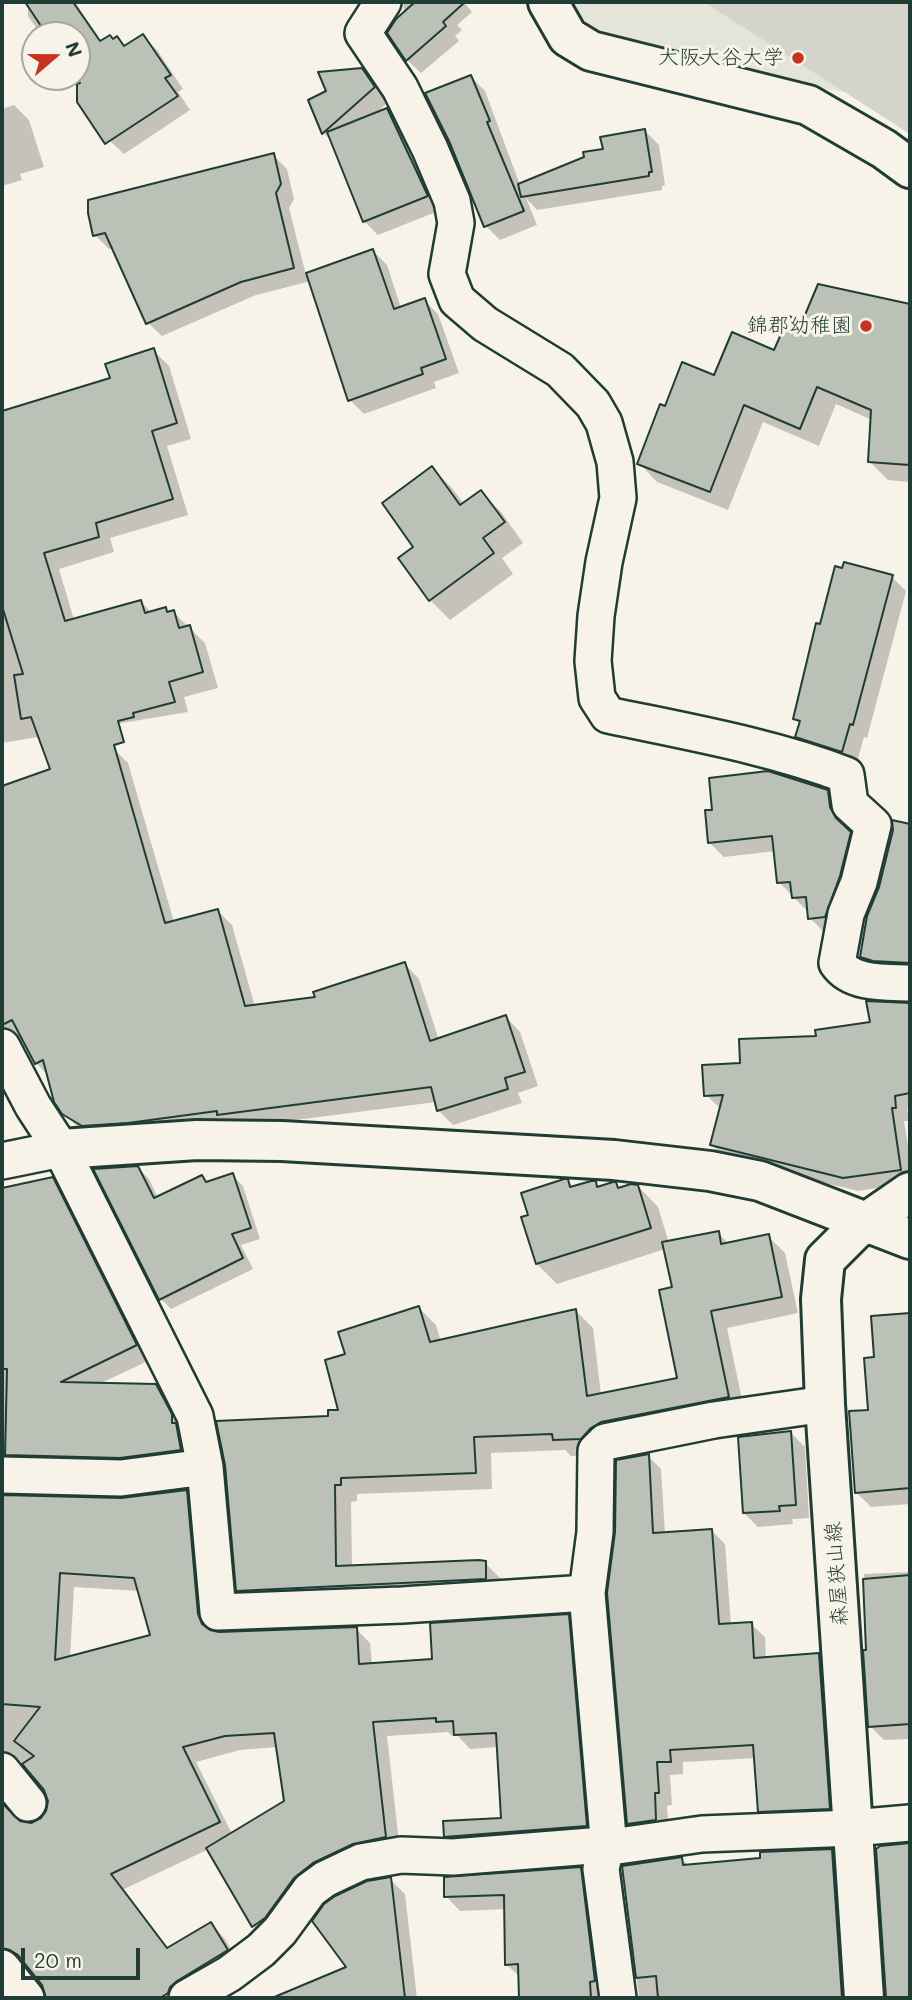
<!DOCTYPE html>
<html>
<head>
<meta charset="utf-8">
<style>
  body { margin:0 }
  #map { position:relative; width:912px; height:2000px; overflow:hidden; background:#f7f3e8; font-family:Mali,sans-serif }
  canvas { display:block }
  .frame { position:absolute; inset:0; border:4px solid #1f3d34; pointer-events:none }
  .north { position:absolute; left:21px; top:21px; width:70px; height:70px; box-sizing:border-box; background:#f7f3e8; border:2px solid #a1aaa0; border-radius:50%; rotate:70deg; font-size:19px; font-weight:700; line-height:28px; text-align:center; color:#1f3d34 }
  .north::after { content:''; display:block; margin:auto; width:24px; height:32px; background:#c8321e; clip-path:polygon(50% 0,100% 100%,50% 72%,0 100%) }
  .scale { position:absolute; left:21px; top:1948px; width:119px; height:32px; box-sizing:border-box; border:4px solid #1f3d34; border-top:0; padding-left:9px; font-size:21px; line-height:24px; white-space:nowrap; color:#1f3d34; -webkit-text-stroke:5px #f7f3e8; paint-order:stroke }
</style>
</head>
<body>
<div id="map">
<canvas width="912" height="2000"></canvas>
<div class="frame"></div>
<div class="north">N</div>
<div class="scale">20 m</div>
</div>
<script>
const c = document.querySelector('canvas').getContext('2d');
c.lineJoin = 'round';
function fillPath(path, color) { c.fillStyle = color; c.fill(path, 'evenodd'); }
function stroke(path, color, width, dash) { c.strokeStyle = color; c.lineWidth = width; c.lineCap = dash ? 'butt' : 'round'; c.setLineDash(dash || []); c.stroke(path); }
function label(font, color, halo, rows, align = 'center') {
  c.font = font + ' Mali,"Klee One",sans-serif'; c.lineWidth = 6; c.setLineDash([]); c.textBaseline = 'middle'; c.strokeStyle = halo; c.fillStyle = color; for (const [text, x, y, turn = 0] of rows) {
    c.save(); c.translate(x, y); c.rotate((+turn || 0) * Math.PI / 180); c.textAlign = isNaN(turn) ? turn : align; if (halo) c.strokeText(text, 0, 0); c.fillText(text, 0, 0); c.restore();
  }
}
fillPath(new Path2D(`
  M568,2H910V134L849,93L774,80L596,37Z`), '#e5e4d9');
fillPath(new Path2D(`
  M704,2H910V134Z`), '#d3d5ca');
fillPath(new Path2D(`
  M33,2H75L102,42L114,41L117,38L126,47L143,36L157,50L183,89L178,92L190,110L124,154L110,141L92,111L77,35H41L28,16V5Z
  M404,2H464L472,12L457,25L462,30L455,36L459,41L421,73L407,60L403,15Z
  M361,70L376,84L388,102L374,115L387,110L401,124L441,210L378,235L364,221L333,142L323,133Z
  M471,77L485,91L520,185L645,131L659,145L665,185L662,186V190L537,210L526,198L537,225L500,240L486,226Z
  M14,105L29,120L44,167L20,174L22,180L2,186V109Z
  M273,155L287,169L294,199L289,208L306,275L373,251L387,265L401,308L424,300L438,314L459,373L434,382L436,388L364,414L350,400L311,281L256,295L162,336L148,323L114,248L109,249L95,235Z
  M819,286L910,305V482L888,480L869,461L872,420L836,404L819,446L763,422L728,510L657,482L639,463L666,408L715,377L775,353L803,324Z
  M153,350L169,366L191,439L167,446L188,515L110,538L114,552L59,569L74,620L141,602L152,613L165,609L170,613L173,612L205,643L218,688L184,697L188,712L2,743V412L112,379Z
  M432,468L452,488L464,504L481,492L501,512L523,543L502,558L513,574L450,620L430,600Z
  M892,577L906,591L867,738L864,737L856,765L811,750L797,736L801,724L794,718L822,625Z
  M114,749L128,763L174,922L218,911L232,925L255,1007L317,999L405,964L419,979L439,1040L506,1017L520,1032L538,1086L518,1093L522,1103L453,1125L438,1110L436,1102L233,1128L98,1139L79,1128L63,1113L49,1076L34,1061L24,1042L18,1041L2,1048V949L8,946L2,927V787Z
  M827,791L841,806L843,822L848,832L864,847L839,931L824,932L810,918L808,912L779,882L776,851L724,857L710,843Z
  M894,823L910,826V979L879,973L862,956L894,830Z
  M868,1002L910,1005V1109H907L909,1121H904L910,1159V1183L858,1191L725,1158L712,1145L721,1109L706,1095L742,1065L818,1037L872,1024Z
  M138,1168L149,1179L158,1198L201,1177L208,1183L232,1175L243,1186L260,1239L241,1245L253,1269L171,1309L161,1299Z
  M52,1179L67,1194L150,1360L99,1384L156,1386L171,1401L195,1464L2,1476V1189Z
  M567,1181L574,1187L595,1183L600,1188L616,1184L621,1189L638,1186L658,1207L669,1243L718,1233L729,1244L768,1236L785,1253L798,1313L727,1328L745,1414L598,1455L571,1456L565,1450L491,1453L492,1489L357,1494V1501L351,1502L352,1567L485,1563L502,1580L503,1596L255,1607L238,1590L330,1418L340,1411L348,1355L419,1308L436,1325L441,1342L576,1311L593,1328L601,1395L679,1379L674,1288L665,1249L557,1284L537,1264L530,1216Z
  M910,1315V1504L871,1507L856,1492L876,1359L873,1317Z
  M791,1433L805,1447L809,1518L792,1519L793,1524L758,1527L744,1513Z
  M648,1456L661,1469L665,1534L712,1531L725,1544L731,1625L751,1624L765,1637L766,1659L819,1655L832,1668L842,1821L773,1824L759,1811L756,1758L683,1762V1774L670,1775L672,1805L667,1806L669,1833L642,1837L629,1824Z
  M186,1492L201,1506L213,1633L356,1629L370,1643L372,1665L434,1661L568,1616L582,1631L600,1840L460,1850L445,1836L503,1820L498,1747L470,1749L457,1735L452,1736L448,1732L387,1736L400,1851L368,1857L267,1940L253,1926L209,1849L124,1889L169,1949L211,1924L225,1939L241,1965L188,1998H59L47,1986L2,1926V1802L18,1822L31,1825L41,1820L48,1811L50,1800L45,1789L26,1766L13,1765L2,1772V1497L121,1500ZM74,1587L140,1591L152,1636L70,1658ZM278,1747L286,1802L232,1834L196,1762L240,1750Z
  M910,1572V1739L884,1740L870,1726L864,1574Z
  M910,1845V1998H887L880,1848Z
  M832,1851L846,1865L855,1998H639L624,1867L682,1859L689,1866Z
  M581,1869L595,1883L610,1998H520V1977L506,1964V1909L460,1911L446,1896Z
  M390,1879L405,1894L417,1998H273L349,1968Z`), '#0003');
const building = new Path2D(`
  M25,2H73L100,41L110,35L113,39L117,36L124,46L143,34L171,75L165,78L178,96L105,144L77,102V84L80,83L76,77L77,35H47Z
  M415,2H465L443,22L446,26L406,61L387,33L396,19Z
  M362,68L375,87L322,134L308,100L326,91L318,72Z
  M471,75L490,121L487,122L524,211L484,227L449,141L425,93Z
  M387,108L428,196L363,222L327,132Z
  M645,129L652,172H649V176L521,197L518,184L584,157L583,152L603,149L600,137Z
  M274,153L281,184L276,193L294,268L241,282L146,324L105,233L93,236L88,213V200Z
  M373,249L394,309L425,298L446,359L421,368L423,374L348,401L306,273Z
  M818,284L910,304V465L868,462L871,410L817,387L800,429L744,405L710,492L637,464L660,404L665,406L682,362L714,375L732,332L774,350L789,316L802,322Z
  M154,348L177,423L152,431L173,499L96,523L99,537L44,553L65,621L141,600L145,613L166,607L167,612L174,610L179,628L190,625L203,672L169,682L175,702L133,713L134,717L118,721L124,742L114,745L165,923L218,909L245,1006L315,997L313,992L405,962L430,1041L506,1015L525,1072L505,1078L508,1089L437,1111L431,1087L217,1115V1111L128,1123L82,1126L62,1114L54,1102L43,1060L35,1064L12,1020L2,1025V786L50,769L31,717L21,719L14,675L23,674L2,606V411L110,378L105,364Z
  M432,466L460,505L481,490L505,522L483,538L494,553L429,601L398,558L413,547L382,503Z
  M844,562L893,575L853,725L850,724L842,752L795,737L800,721L793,719L816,623L820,624L835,566L842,568Z
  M768,771L828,790L830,807L836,818L851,832L840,876L825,917L808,919L806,897L792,898L790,882L777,883L772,836L708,843L705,810H712L709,778Z
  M892,820L910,824V963L873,961L860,957L867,916L879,887L893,830Z
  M866,1001L910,1003V1093L895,1096L896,1108H892L901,1170L843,1178L710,1145L723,1095L704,1096L702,1065L740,1063L739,1039L816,1036L815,1030L870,1022Z
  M138,1166L154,1198L202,1175L206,1182L233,1173L251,1228L232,1234L243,1258L159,1300L93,1169Z
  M53,1177L137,1345L61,1382L156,1384L172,1414V1423H176L181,1450L120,1458L5,1455L7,1369H2V1188Z
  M564,1179H568L570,1187L591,1181H596L597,1187L613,1182H616L618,1188L631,1184L638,1185L651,1228L536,1264L521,1217L528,1215L521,1193Z
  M719,1231L721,1244L769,1234L782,1297L711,1311L729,1397L601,1422L591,1428L581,1439L553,1440L552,1434L474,1437L476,1473L341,1478V1485H335L336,1566L479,1560L486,1561V1579L236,1591L225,1465L216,1421L328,1416V1410H338L325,1360L345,1354L338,1332L419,1306L430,1342L576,1309L587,1396L677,1378L659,1290L672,1287L662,1242Z
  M910,1313V1488L855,1493L849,1411L868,1410L864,1358L874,1357L871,1316Z
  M791,1431L796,1505L779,1506L780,1511L743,1513L738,1437Z
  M649,1454L653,1533L712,1529L719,1624L752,1622L754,1658L819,1653L830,1809L758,1812L753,1745L670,1750L671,1762H657L659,1793H655L656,1820L627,1824L607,1593L615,1532L616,1460Z
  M187,1490L198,1614L202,1624L210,1630L219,1632L357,1627L359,1664L432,1659L430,1623L569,1614L587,1826L444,1837L443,1821L501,1818L496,1733L454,1735L453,1721L436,1722V1718L373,1722L386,1837L353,1844L313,1863L294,1878L265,1918L252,1927L206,1848L284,1801L274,1733L225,1736L183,1747L220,1822L111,1874L167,1948L211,1922L228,1950L177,1981L170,1987L168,1993L160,1998H46L42,1985L18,1955L10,1950L2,1948V1803L20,1821L31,1823L41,1818L46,1811L48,1801L44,1790L22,1764L34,1756L14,1741L40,1707L2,1704V1495L121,1498ZM60,1573L134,1578L150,1635L55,1660Z
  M910,1575V1724L868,1727L863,1650H866L863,1579Z
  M910,1843V1998H886L876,1849L880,1846Z
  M832,1849L842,1998H658L656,1976L636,1978L622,1866L682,1857L683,1865L760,1858V1852Z
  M581,1867L595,1981L590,1982L591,1998H519L518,1964L505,1965L504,1895L444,1897V1877Z
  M391,1877L405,1998H272L346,1967L312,1921L324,1904L335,1896L367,1881Z`);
fillPath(building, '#bbc1b6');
stroke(building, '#1f3d34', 2);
const minor = new Path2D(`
  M383,2L363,33L400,88L430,149L452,201L456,223L447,274L457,300L485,324L560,370L593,404L604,423L615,462L618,498L604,562L596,616L593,661L597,698L608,715C688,732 770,746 846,775L850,804L873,825L859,882L846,914L837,963C852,985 886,982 910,983
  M2,1047L33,1106L61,1149L195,1416L205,1467L218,1612L402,1605L587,1593
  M2,1161L61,1149
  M2,1475L121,1478L205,1467
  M2,1771L28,1803
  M2,1968L26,1998
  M187,1998L229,1974L261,1950L280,1931L310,1890L325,1879L361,1862L401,1855L453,1857L591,1846H618L702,1834L852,1828L910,1823
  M618,1998L601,1869L608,1837L587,1593L595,1532L596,1451L605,1442L714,1420L825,1404`);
const tertiary = new Path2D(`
  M548,2L568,37L591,51L808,105L884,149L910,168
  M61,1149L197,1140L282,1141L614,1160L710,1171L760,1181L910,1239`);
const secondary = new Path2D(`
  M864,1998L825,1404L821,1299L825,1260L855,1230L910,1192`);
stroke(minor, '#1f3d34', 40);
stroke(tertiary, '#1f3d34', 44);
stroke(secondary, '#1f3d34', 44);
stroke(minor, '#f7f3e8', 35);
stroke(tertiary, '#f7f3e8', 38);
stroke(secondary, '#f7f3e8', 38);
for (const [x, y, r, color] of [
  [798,58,7,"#c8321e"],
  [866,326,7,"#c8321e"]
]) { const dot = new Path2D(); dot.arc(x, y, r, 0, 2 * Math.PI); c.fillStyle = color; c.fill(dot); stroke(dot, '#f7f3e8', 2.5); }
label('21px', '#1f3d34', '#f7f3e8', [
  ["大阪大谷大学",784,58],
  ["錦郡幼稚園",852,326]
], 'right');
label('21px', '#1f3d34', '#f7f3e8', [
  ["森屋狭山線",837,1574,-94]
]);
</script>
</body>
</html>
